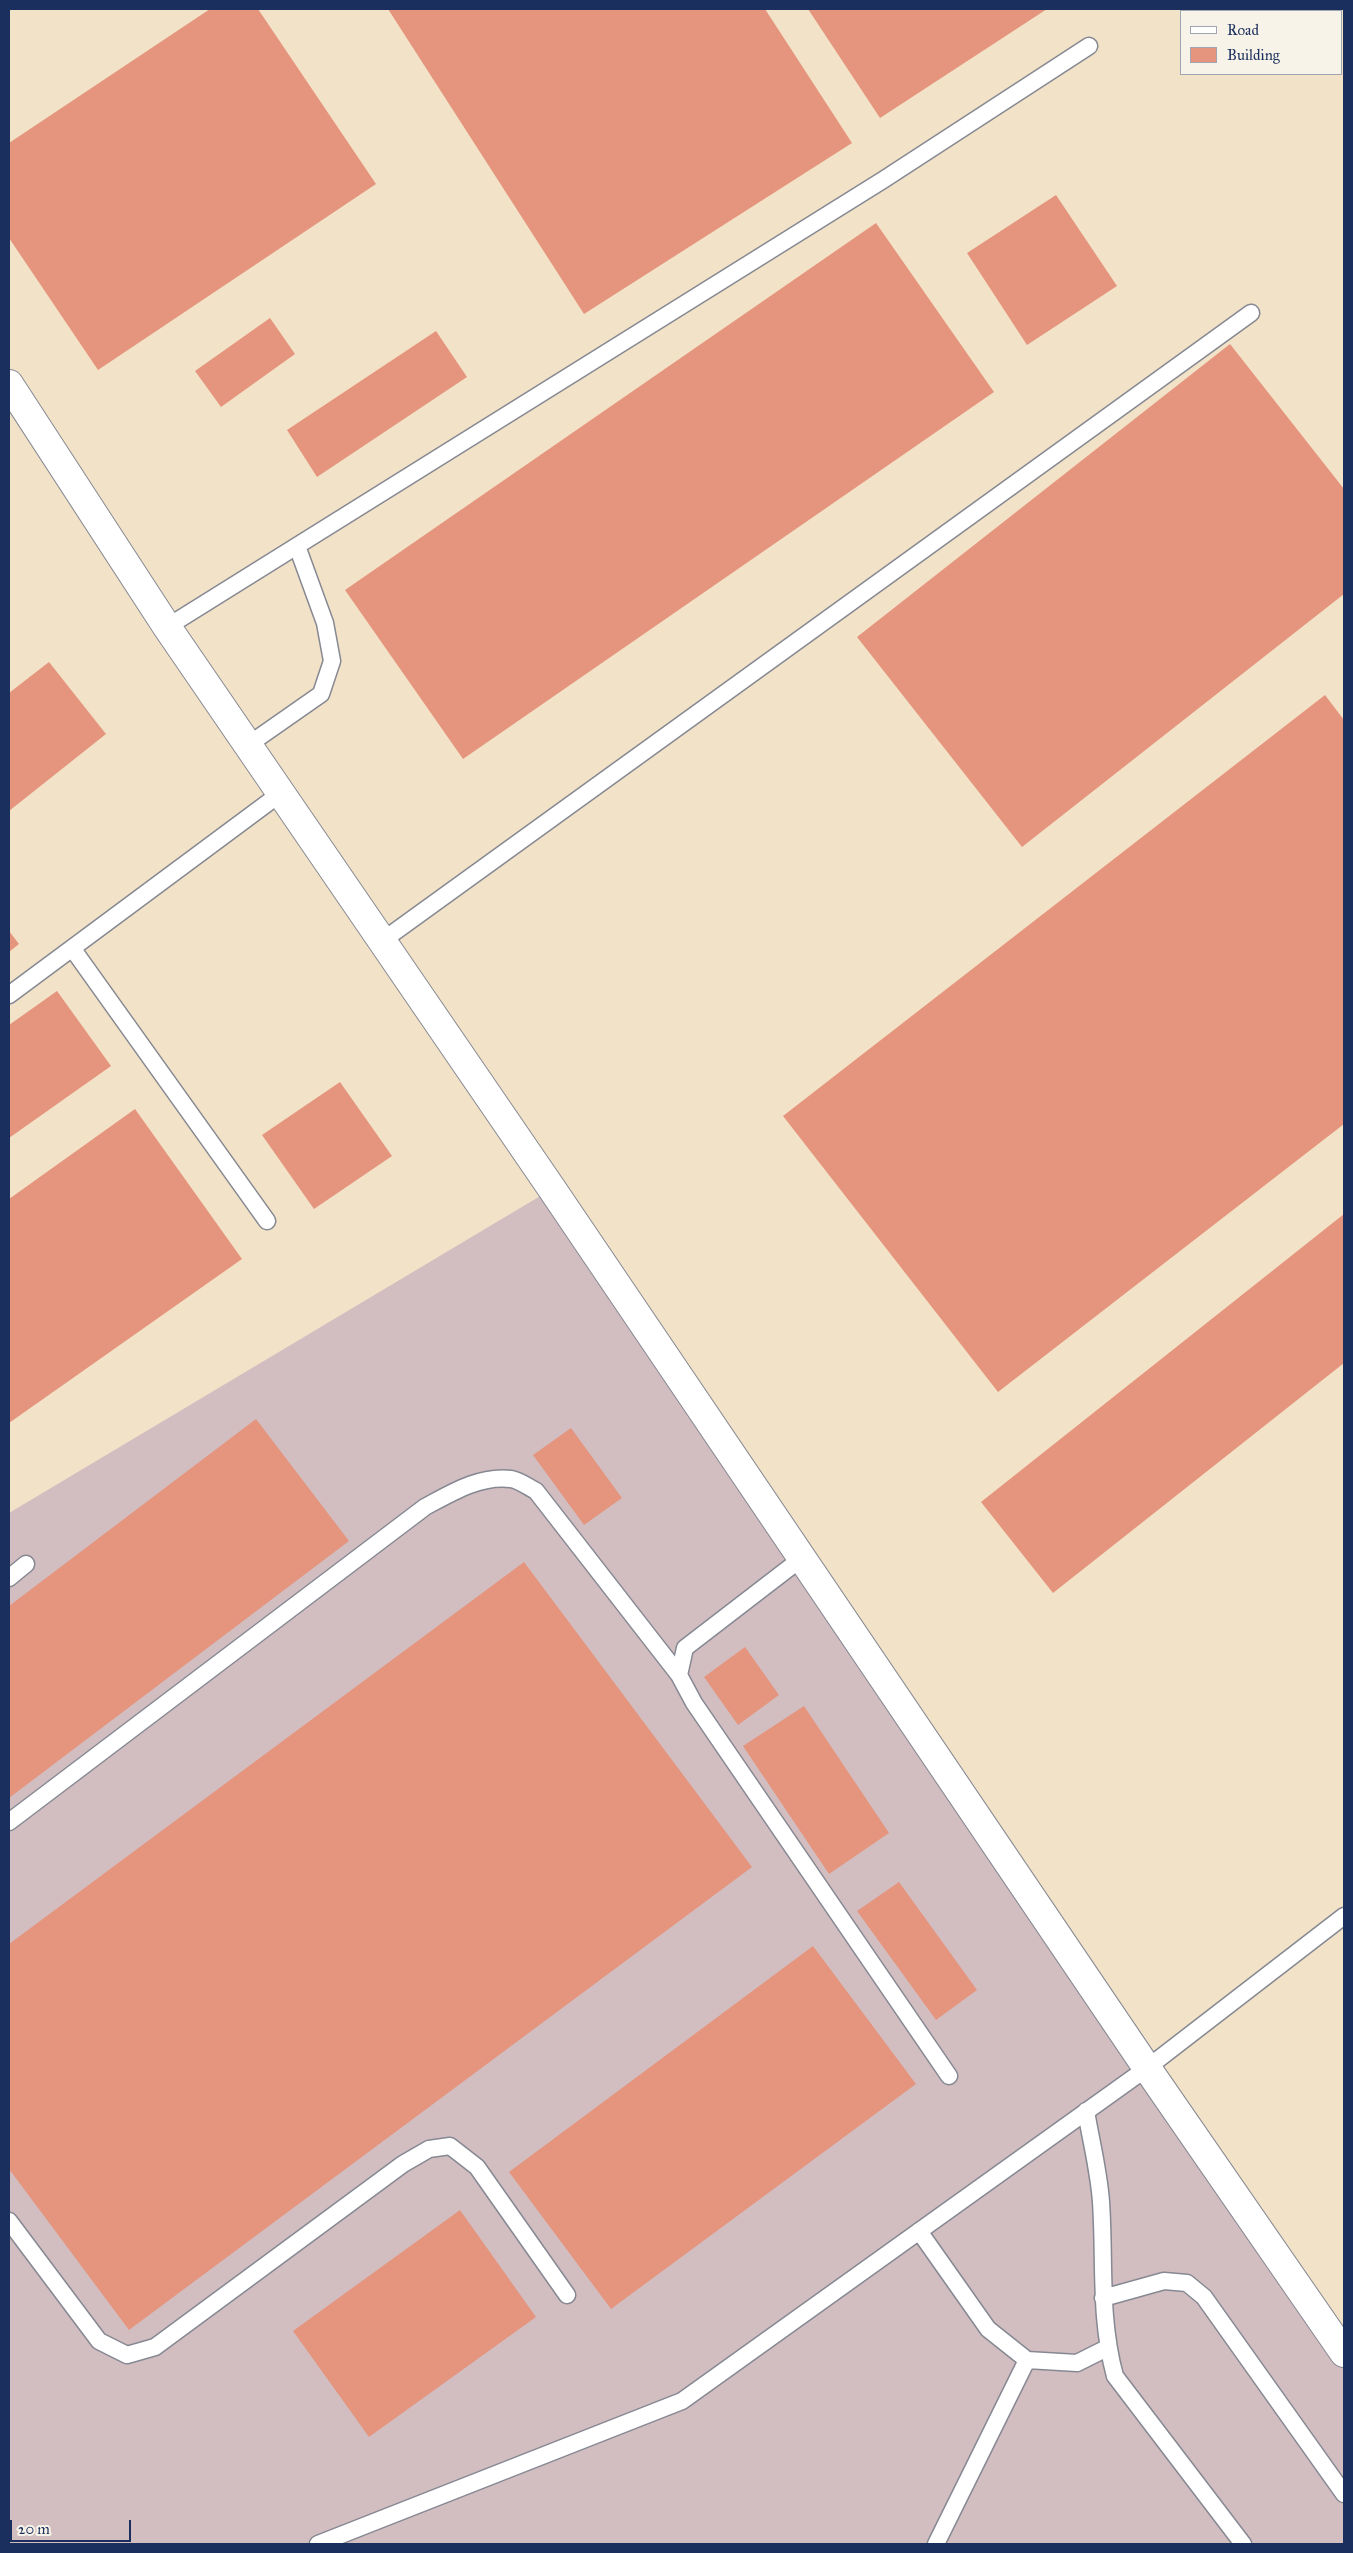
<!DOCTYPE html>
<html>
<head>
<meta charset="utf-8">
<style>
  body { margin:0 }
  #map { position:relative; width:1353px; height:2553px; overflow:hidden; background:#f2e2c7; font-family:"IM FELL Great Primer",serif }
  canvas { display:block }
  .frame { position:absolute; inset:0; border:10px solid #1b2f5e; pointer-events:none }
  .legend { position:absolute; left:1180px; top:10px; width:162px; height:65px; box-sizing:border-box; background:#f7f3e8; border:1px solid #9fa5b1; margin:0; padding:6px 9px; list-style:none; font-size:15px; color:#1b2f5e }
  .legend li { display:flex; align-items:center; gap:10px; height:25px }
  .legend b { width:25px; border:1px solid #9fa5b1 }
  .scale { position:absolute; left:10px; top:2520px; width:121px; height:22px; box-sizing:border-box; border:2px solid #1b2f5e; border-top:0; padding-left:6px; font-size:15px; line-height:18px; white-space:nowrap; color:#1b2f5e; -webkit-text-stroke:4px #f7f3e8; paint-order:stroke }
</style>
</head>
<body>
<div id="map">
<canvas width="1353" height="2553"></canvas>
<div class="frame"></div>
<ul class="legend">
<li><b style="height:6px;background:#fff"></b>Road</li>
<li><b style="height:14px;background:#e5957e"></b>Building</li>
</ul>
<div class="scale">20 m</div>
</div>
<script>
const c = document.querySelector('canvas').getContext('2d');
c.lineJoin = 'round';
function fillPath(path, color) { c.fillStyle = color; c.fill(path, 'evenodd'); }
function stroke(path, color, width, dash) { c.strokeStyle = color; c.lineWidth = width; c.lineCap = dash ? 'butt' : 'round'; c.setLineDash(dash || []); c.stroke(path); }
fillPath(new Path2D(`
  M552,1189L1344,2347V2544H9V1513Z`), '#d2bec1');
fillPath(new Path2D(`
  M210,9H258L376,184L98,370L9,238V143Z
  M388,9H765L852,143L584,314Z
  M808,9H1047L880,118Z
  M1056,195L1117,286L1027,345L967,253Z
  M876,223L994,392L463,759L345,590Z
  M270,318L295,354L221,407L195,371Z
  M436,331L467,377L317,477L287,430Z
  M1230,344L1344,489V594L1022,847L857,637Z
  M49,662L106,734L9,811V693Z
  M1325,695L1344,720V1124L998,1392L783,1116Z
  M9,931L19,944L9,952Z
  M57,991L111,1066L9,1138V1025Z
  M340,1082L392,1156L314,1209L262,1135Z
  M135,1109L242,1259L9,1423V1199Z
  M1344,1214V1363L1053,1593L981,1502Z
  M256,1419L349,1541L9,1798V1606Z
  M571,1428L622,1498L584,1525L533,1455Z
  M524,1562L752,1867L129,2330L9,2169V1944Z
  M745,1647L779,1695L738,1725L704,1677Z
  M804,1706L889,1833L829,1874L743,1746Z
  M899,1882L977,1990L936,2020L857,1911Z
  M813,1946L916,2084L611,2309L509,2172Z
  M460,2210L536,2317L369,2437L293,2331Z`), '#e5957e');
const lane = new Path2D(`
  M167,627L883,180L1089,46
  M248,745L321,694L332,661L325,623L297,546
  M382,941L1251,313
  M72,948L267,1221
  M9,995L281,793
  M802,1558L685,1648L679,1675L694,1703L949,2076
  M9,1578L26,1564
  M9,1822L425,1507C451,1493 480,1475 511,1479C519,1480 528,1487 536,1491L679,1675
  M1086,2111C1091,2141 1099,2172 1101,2202C1105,2261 1099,2318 1115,2376L1243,2544
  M9,2221L99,2341L127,2355L155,2347L403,2164L429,2149L450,2146L477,2167L567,2295
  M919,2231L988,2329L1027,2360L1077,2363L1107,2348
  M1103,2298L1164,2281L1187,2283L1204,2297L1344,2494
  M318,2544L682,2401L1147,2068L1344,1916
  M936,2544L1027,2360`);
const street = new Path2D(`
  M1252,11L1254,9`);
const secondary = new Path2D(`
  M9,384L167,627L552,1189L1147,2068L1344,2353`);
stroke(lane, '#868892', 19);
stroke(street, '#868892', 30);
stroke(secondary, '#868892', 30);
stroke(lane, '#fff', 16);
stroke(street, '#fff', 28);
stroke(secondary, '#fff', 28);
</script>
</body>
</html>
